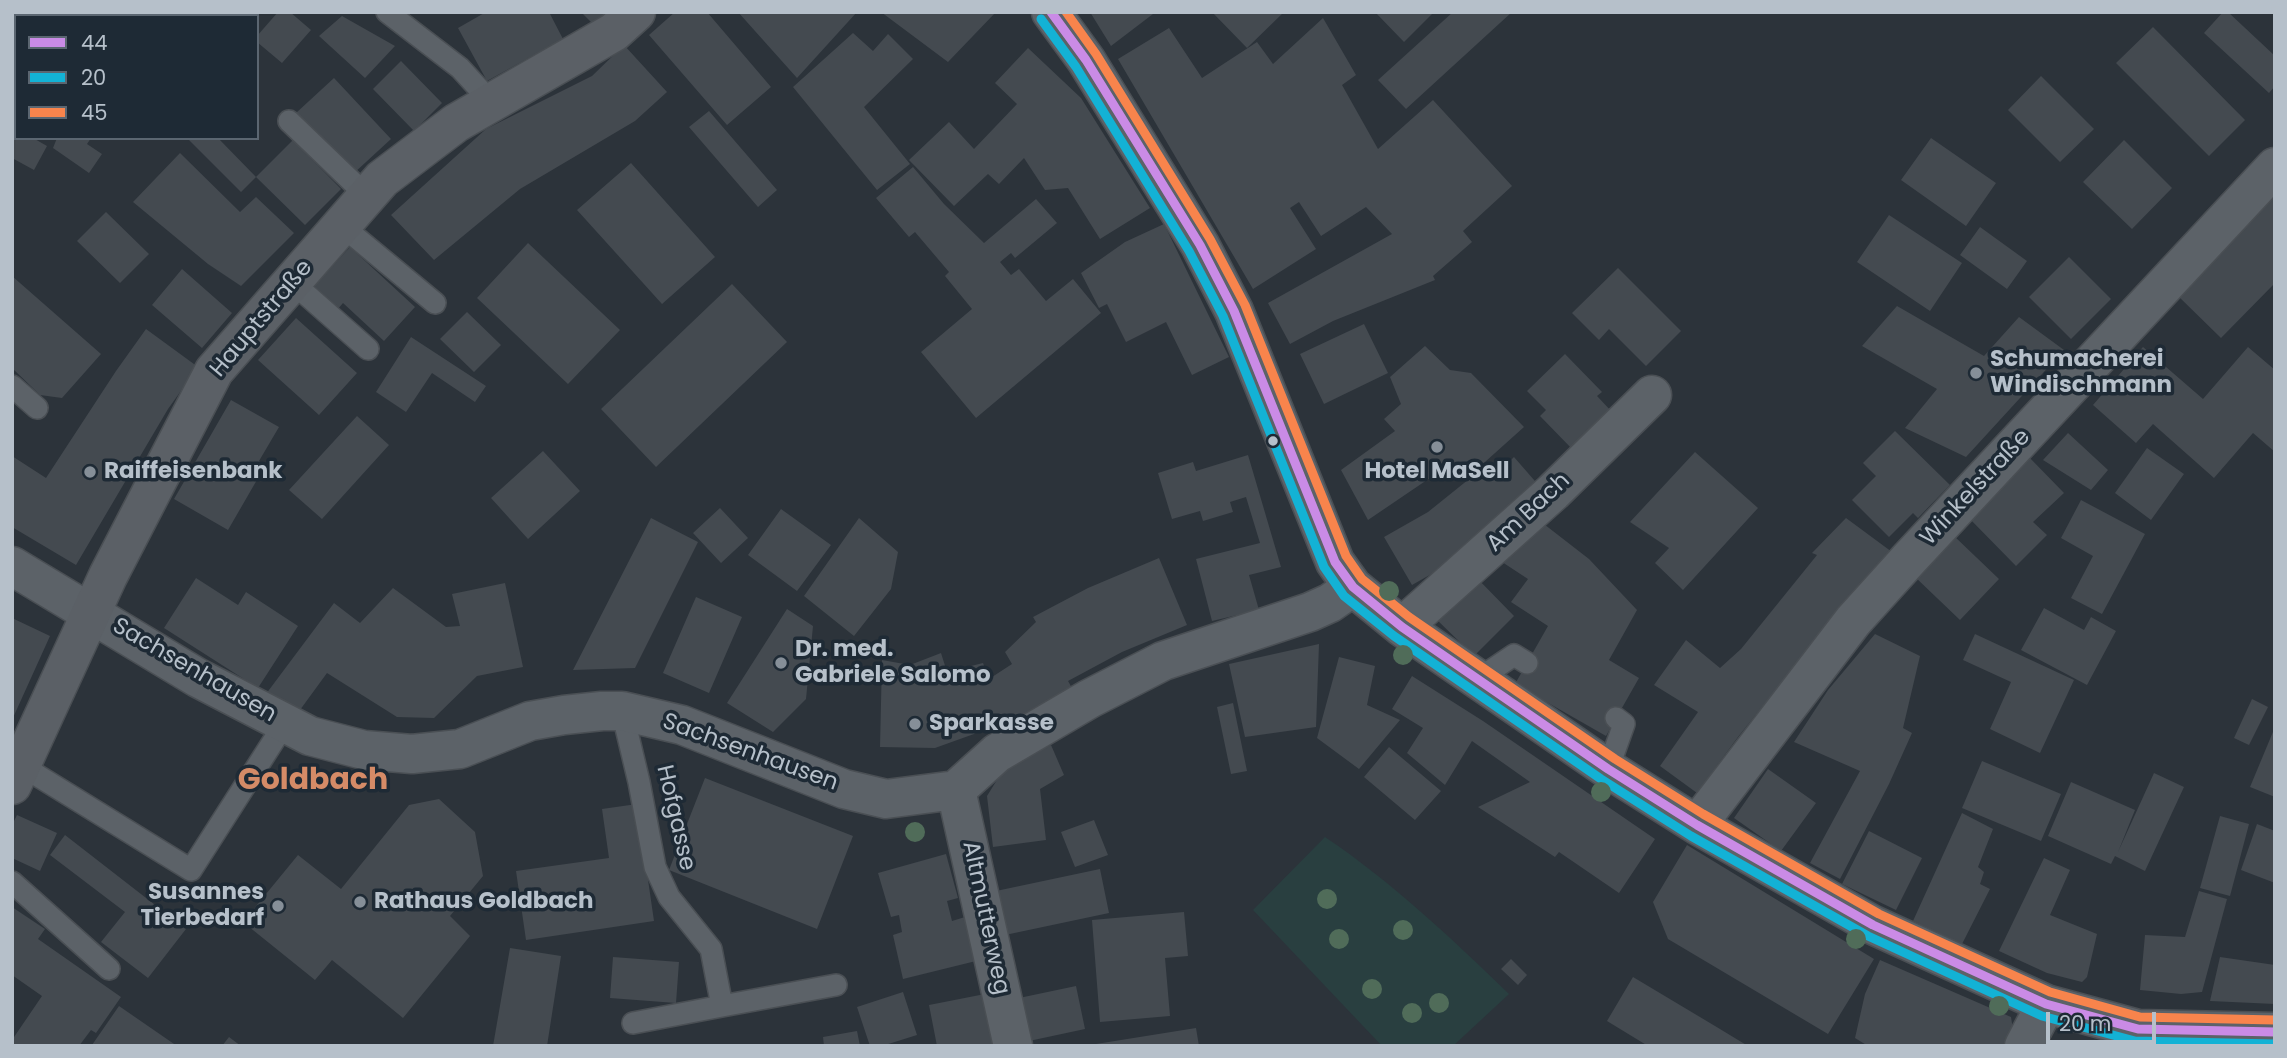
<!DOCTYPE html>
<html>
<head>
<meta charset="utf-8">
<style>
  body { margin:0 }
  #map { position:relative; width:2287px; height:1058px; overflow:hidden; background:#2c333a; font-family:Poppins,sans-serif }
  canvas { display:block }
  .frame { position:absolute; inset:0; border:14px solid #b6c0ca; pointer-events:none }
  .legend { position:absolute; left:14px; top:14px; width:245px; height:126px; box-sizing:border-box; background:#1e2a35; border:2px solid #5b6671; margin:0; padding:9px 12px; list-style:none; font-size:21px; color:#b6c0ca }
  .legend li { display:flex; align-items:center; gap:14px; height:35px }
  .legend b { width:35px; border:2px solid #5b6671 }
  .scale { position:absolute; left:2046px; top:1012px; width:110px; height:32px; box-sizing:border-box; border:4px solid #b6c0ca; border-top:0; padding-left:9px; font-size:21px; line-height:24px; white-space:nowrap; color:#b6c0ca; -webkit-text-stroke:5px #1e2a35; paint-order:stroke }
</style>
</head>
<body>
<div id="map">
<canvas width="2287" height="1058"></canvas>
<div class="frame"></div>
<ul class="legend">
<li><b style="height:9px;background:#ca8be6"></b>44</li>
<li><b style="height:9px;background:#13b2d5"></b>20</li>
<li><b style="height:9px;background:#f8844c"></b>45</li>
</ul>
<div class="scale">20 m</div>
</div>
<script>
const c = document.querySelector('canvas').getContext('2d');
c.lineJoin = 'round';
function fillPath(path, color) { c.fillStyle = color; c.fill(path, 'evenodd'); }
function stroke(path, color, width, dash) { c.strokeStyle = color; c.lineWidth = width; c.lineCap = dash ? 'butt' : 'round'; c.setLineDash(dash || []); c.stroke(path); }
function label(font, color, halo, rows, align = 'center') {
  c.font = font + ' Poppins,sans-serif'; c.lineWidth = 7; c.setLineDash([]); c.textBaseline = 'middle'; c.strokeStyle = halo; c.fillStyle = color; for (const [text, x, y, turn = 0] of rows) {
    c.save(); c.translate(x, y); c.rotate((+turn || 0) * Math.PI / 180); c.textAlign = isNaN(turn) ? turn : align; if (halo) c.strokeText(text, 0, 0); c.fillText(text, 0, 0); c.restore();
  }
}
fillPath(new Path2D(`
  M1325,837C1392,882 1451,938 1509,994L1453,1046H1382L1253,910Z`), '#293f40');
fillPath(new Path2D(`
  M278,12H290L311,30L282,63L257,42V36Z
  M486,12H549L563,39L487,81L458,28Z
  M581,12H606L594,25Z
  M675,12H707L771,87L727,125L649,35Z
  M738,12H857L797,78Z
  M881,12H996L948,62Z
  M1090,12H1152L1153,14L1111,46Z
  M1212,12H1284L1247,48Z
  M1375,12H1434L1404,42Z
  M1453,12H1512L1406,109L1378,80Z
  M2223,12H2228L2275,56V86L2269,93L2204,33Z
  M342,16L395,46L365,78L319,36Z
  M1323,18L1356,75L1342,85L1378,149L1433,100L1512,186L1463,231L1472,242L1433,276L1435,280L1333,321L1290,344L1268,303L1392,234L1366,207L1321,236L1299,202L1290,208L1316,249L1253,289L1118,59L1169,28L1202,78L1257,42L1273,64Z
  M2153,27L2245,120L2209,156L2116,63Z
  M853,33L873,51L888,34L913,59L864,107L910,164L877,190L793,87Z
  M624,45L667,92L635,121L520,189L434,260L391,215L486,129L592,76Z
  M12,46L16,48V91L12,97Z
  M1028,48L1081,98L1150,208L1100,239L1068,188L1045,190L1024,158L999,184L988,174L954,206L909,160L949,122L974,149L1017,104L995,83Z
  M401,61L442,103L414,131L373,89Z
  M2041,76L2094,129L2060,162L2008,110Z
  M334,78L391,139L353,174L296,113Z
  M709,111L777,190L758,207L689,127Z
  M12,127L16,129V138H33L47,146L34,170L12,158Z
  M57,138H91L87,144L102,154L89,173L53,148Z
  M187,138H218L256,177L241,192Z
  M1931,138L1996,183L1966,226L1901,180Z
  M293,140L341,189L305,225L256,177Z
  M2124,140L2172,188L2132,229L2083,182Z
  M180,153L240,212L256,197L294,233L241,286L208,264L133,202Z
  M631,163L715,257L662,304L577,210Z
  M913,167L944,204L984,243L1036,199L1057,223L1015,258L1011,253L1000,262L1011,275L1019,269L1046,301L1073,279L1101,313L976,418L921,352L972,309L945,276L949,272L915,232L909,237L876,198Z
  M2275,193V283L2221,338L2176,294Z
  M106,212L149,254L120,283L77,241Z
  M1889,215L1962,263L1930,311L1857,262Z
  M1164,224L1229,357L1192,375L1166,322L1126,342L1107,304L1099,308L1081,273L1125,242Z
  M1980,227L2027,261L2007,289L1960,255Z
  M528,243L620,330L568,384L477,298Z
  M350,247L415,307L384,341L343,303L338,309L314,286Z
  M2069,257L2111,299L2071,339L2029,297Z
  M1618,268L1681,331L1646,366L1609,329L1599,340L1572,313Z
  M182,269L232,313L202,348L152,305Z
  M12,276L101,354L62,398L40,395L12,368Z
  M732,284L787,342L656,467L601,409Z
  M1897,306L1984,356L2019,317L2064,350L1966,457L1905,428L1937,389L1862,346Z
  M467,312L501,345L474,372L440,339Z
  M296,318L357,373L319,415L258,360Z
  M1364,324L1388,373L1324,404L1300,354Z
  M146,329L198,367L168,409L76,565L12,527V456L46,478L116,371Z
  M411,337L486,386L475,402L432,373L406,412L376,392Z
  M1425,346L1450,370L1471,373L1524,427L1466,479L1452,463L1368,520L1341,470L1395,431L1384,419L1401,404L1390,377Z
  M2143,347L2203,399L2248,347L2275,370V452L2253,433L2214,478L2153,424L2136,443L2093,405Z
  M1565,354L1602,392L1597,396L1613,413L1574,451L1540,416L1546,410L1527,391Z
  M231,400L279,427L259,461L265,466L228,530L174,499Z
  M357,416L389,445L322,519L289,490Z
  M1895,431L1950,485L1918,518L1913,513L1889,537L1852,500L1876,476L1863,463Z
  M2068,433L2108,470L2091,490L2043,460Z
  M2147,448L2184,474L2151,520L2115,493Z
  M543,451L580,491L528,539L491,498Z
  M1695,452L1758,508L1683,590L1655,563L1669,548L1630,522Z
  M1248,455L1281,567L1249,575L1259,610L1212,621L1196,559L1260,543L1246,497L1230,502L1233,512L1203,521L1200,511L1172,519L1158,473L1193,462L1196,471Z
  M2028,456L2064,493L2033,522L2047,535L2016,566L1967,516Z
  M1514,457L1541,488L1465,555L1412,585L1384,537L1428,512L1489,463L1498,473Z
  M2081,500L2145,534L2102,614L2071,598L2093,556L2061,538Z
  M720,508L748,538L721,563L693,533Z
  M781,509L831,545L797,591L748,555Z
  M651,518L698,542L635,668L573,670Z
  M859,518L898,552L891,589L854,636L804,596Z
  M1846,518L1892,552L1861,584L1738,737L1697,793L1660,766L1698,712L1654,685L1686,640L1720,668L1741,649L1817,555L1812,553Z
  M1540,521L1589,559L1637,610L1609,660L1639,678L1606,736L1515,684L1548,626L1511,602L1528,579L1499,560Z
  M1953,535L1999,579L1960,620L1914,576Z
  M1159,558L1187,625L1122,652L1068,681L1072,688L1013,725L1001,714L985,722L974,734L935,748L880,747L882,660L910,665L941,653L947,672L983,663L989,679L1012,664L1005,652L1036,622L1033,617L1088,588Z
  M1474,575L1514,616L1474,656L1433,616Z
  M196,578L238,605L246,592L298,626L258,688L164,628Z
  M505,583L523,667L477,676L434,718L397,717L327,673L300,710L266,694L334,603L360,623L393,588L446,627L460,626L452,594Z
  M696,597L742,617L709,693L663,673Z
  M2044,608L2084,630L2091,617L2116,631L2087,685L2021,650Z
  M787,609L813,626L806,699L773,732L727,703Z
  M12,618L50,636L12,720Z
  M1875,634L1920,656L1903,728L1912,733L1889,784L1840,879L1810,863L1860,771L1794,742L1828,690Z
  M1975,634L2074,680L2040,753L1990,729L2011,682L1963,660Z
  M1319,644L1316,727L1245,737L1229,664Z
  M1339,657L1375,666L1367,705L1400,720L1359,769L1317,738Z
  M1412,676L1483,721L1655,839L1619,893L1559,852L1555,857L1478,807L1530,782L1472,741L1445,785L1407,753L1423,728L1392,709Z
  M2252,699L2268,707L2249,745L2234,738Z
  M1233,703L1247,771L1231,774L1217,707Z
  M2275,727V797L2250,787Z
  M1051,745L1064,775L1040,789L1046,840L993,847L987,796L1000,775L1018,759Z
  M1389,747L1441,791L1415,820L1364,777Z
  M1982,761L2061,794L2041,841L1962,808Z
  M1768,769L1816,803L1781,851L1734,818Z
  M2154,773L2184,787L2145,871L2115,856L2111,864L2048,836L2071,782L2135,810L2118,852Z
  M705,778L853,836L817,929L669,870Z
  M439,799L475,832L483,876L450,916L470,936L403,1018L332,960L315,980L243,922L298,855L341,889L409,805Z
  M637,804L654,921L526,940L516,871L609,858L602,809Z
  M1962,813L1993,829L1978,867L1984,872L1980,884L1990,889L1962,944L1913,921Z
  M17,815L57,833L40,871L12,858V825Z
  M2220,816L2249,824L2230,896L2200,888Z
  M1094,820L1108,855L1075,867L1061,832Z
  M2257,824L2275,831V883L2241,870Z
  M1869,831L1922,858L1896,910L1842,884Z
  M65,835L186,929L148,978L101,942L125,912L50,855Z
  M1687,845L1874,959L1828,1034L1668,939L1653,902Z
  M946,854L958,898L947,901L952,921L965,917L976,961L903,979L893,935L902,932L899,915L891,917L878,873Z
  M2044,858L2070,870L2050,915L2097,934L2087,977L2082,982L2047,973L1999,951Z
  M1100,869L1109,913L1005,935L996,891Z
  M2199,891L2227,899L2202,992L2181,994L2140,990L2145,935L2185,937Z
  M12,907L45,929L38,939L121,997L96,1033L91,1030L79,1046H12V1040L42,996L12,975Z
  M1184,912L1188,956L1165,958L1170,1016L1100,1022L1092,920Z
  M510,948L561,956L547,1046H493Z
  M613,957L679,962L676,1003L610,998Z
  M2220,957L2275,965V1004L2210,1001Z
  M1511,959L1527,975L1518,985L1501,969Z
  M1880,960L2011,1017L2014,1036L2007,1046H1868L1855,1038L1865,994Z
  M1633,977L1715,1026L1748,1046H1648L1607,1021Z
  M1076,986L1085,1029L1029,1041L1019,998Z
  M903,992L917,1035L882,1046H870L857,1007Z
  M985,994L995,1046H937L929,1005Z
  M119,1006L177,1046H94L92,1045Z
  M1196,1028L1199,1046H1096V1044Z
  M857,1031L860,1046H824L823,1037Z
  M229,1037L241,1046H222Z`), '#444a50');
const lane = new Path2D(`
  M387,12L460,68L492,103
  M289,121L367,196
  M341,225L435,303
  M292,282L368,349
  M12,386L37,408
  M1477,680L1514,655L1527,663
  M622,711L639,782L655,867L669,897L711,949L722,1006L836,985
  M22,766L191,870L285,723
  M1608,769L1624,724L1616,718
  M12,882L109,969
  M633,1023L722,1006`);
const street = new Path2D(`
  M1051,12L1086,60L1200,245L1234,311L1335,562L1353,587L1402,627L1608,769L1697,825L1873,925L2046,1004L2138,1029L2275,1032
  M12,566L198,678L310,736L364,750L412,754L460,749L530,721L564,715L602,711H622L682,725L844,789L886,799L956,790L997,753L1089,699L1163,661L1310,612L1330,603L1353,587
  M1402,627L1553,492L1652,395
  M956,790L1013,1046
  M1697,825L1853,621L1909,559L2275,167
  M2024,1046L2046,1004`);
const secondary = new Path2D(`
  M12,785L108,576L214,371L382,179L456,123L614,32L636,12`);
stroke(lane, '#4a4f54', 24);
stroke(street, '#4a4f54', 41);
stroke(secondary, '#4a4f54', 41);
stroke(lane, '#5c6268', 21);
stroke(street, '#5c6268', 38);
stroke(secondary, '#5b6066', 38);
stroke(new Path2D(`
  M1051,12L1086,60L1200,245L1234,311L1335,562L1353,587L1402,627L1608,769L1697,825L1873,925L2046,1004L2138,1029L2275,1032`), '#ca8be6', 9);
stroke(new Path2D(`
  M1041,19L1076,67L1189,251L1223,316L1324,567L1344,596L1394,636L1601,779L1691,836L1868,936L2042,1016L2135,1041L2275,1044`), '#13b2d5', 9);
stroke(new Path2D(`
  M1066,12L1096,54L1210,239L1245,305L1346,556L1362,579L1409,617L1615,759L1703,814L1879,914L2050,992L2140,1017L2275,1020`), '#f8844c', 9);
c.fillStyle = '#506c59';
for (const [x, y] of [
  [1389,591],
  [1403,655],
  [1601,792],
  [915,832],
  [1327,899],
  [1403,930],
  [1339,939],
  [1856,939],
  [1372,989],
  [1439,1003],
  [1999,1006],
  [1412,1013]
]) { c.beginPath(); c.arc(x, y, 10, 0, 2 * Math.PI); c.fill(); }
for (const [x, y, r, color] of [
  [1976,373,7,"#868f98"],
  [1273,441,6,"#b6c0ca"],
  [1437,447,7,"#868f98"],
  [90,472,7,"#868f98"],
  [781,663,7,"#868f98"],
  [915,724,7,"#868f98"],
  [360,902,7,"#868f98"],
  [278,906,7,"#868f98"]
]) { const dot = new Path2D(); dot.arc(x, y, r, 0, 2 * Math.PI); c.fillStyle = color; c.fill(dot); stroke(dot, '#1e2a35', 2.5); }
label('23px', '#b6c0ca', '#1e2a35', [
  ["Hauptstraße",262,319,-50],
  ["Winkelstraße",1976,488,-47],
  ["Am Bach",1529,513,-43],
  ["Sachsenhausen",194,671,30],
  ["Sachsenhausen",750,753,20],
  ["Hofgasse",675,818,77],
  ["Altmutterweg",985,918,78]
]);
label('bold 23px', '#b6c0ca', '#1e2a35', [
  ["Schumacherei",1990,360],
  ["Windischmann",1990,386],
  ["Raiffeisenbank",104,472],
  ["Hotel MaSell",1437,472,"center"],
  ["Dr. med.",795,650],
  ["Gabriele Salomo",795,676],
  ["Sparkasse",929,724],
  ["Susannes",264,893,"right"],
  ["Tierbedarf",264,919,"right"],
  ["Rathaus Goldbach",374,902]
], 'left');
label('bold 30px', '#d58b67', '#1e2a35', [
  ["Goldbach",313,781]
]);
</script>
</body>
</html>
